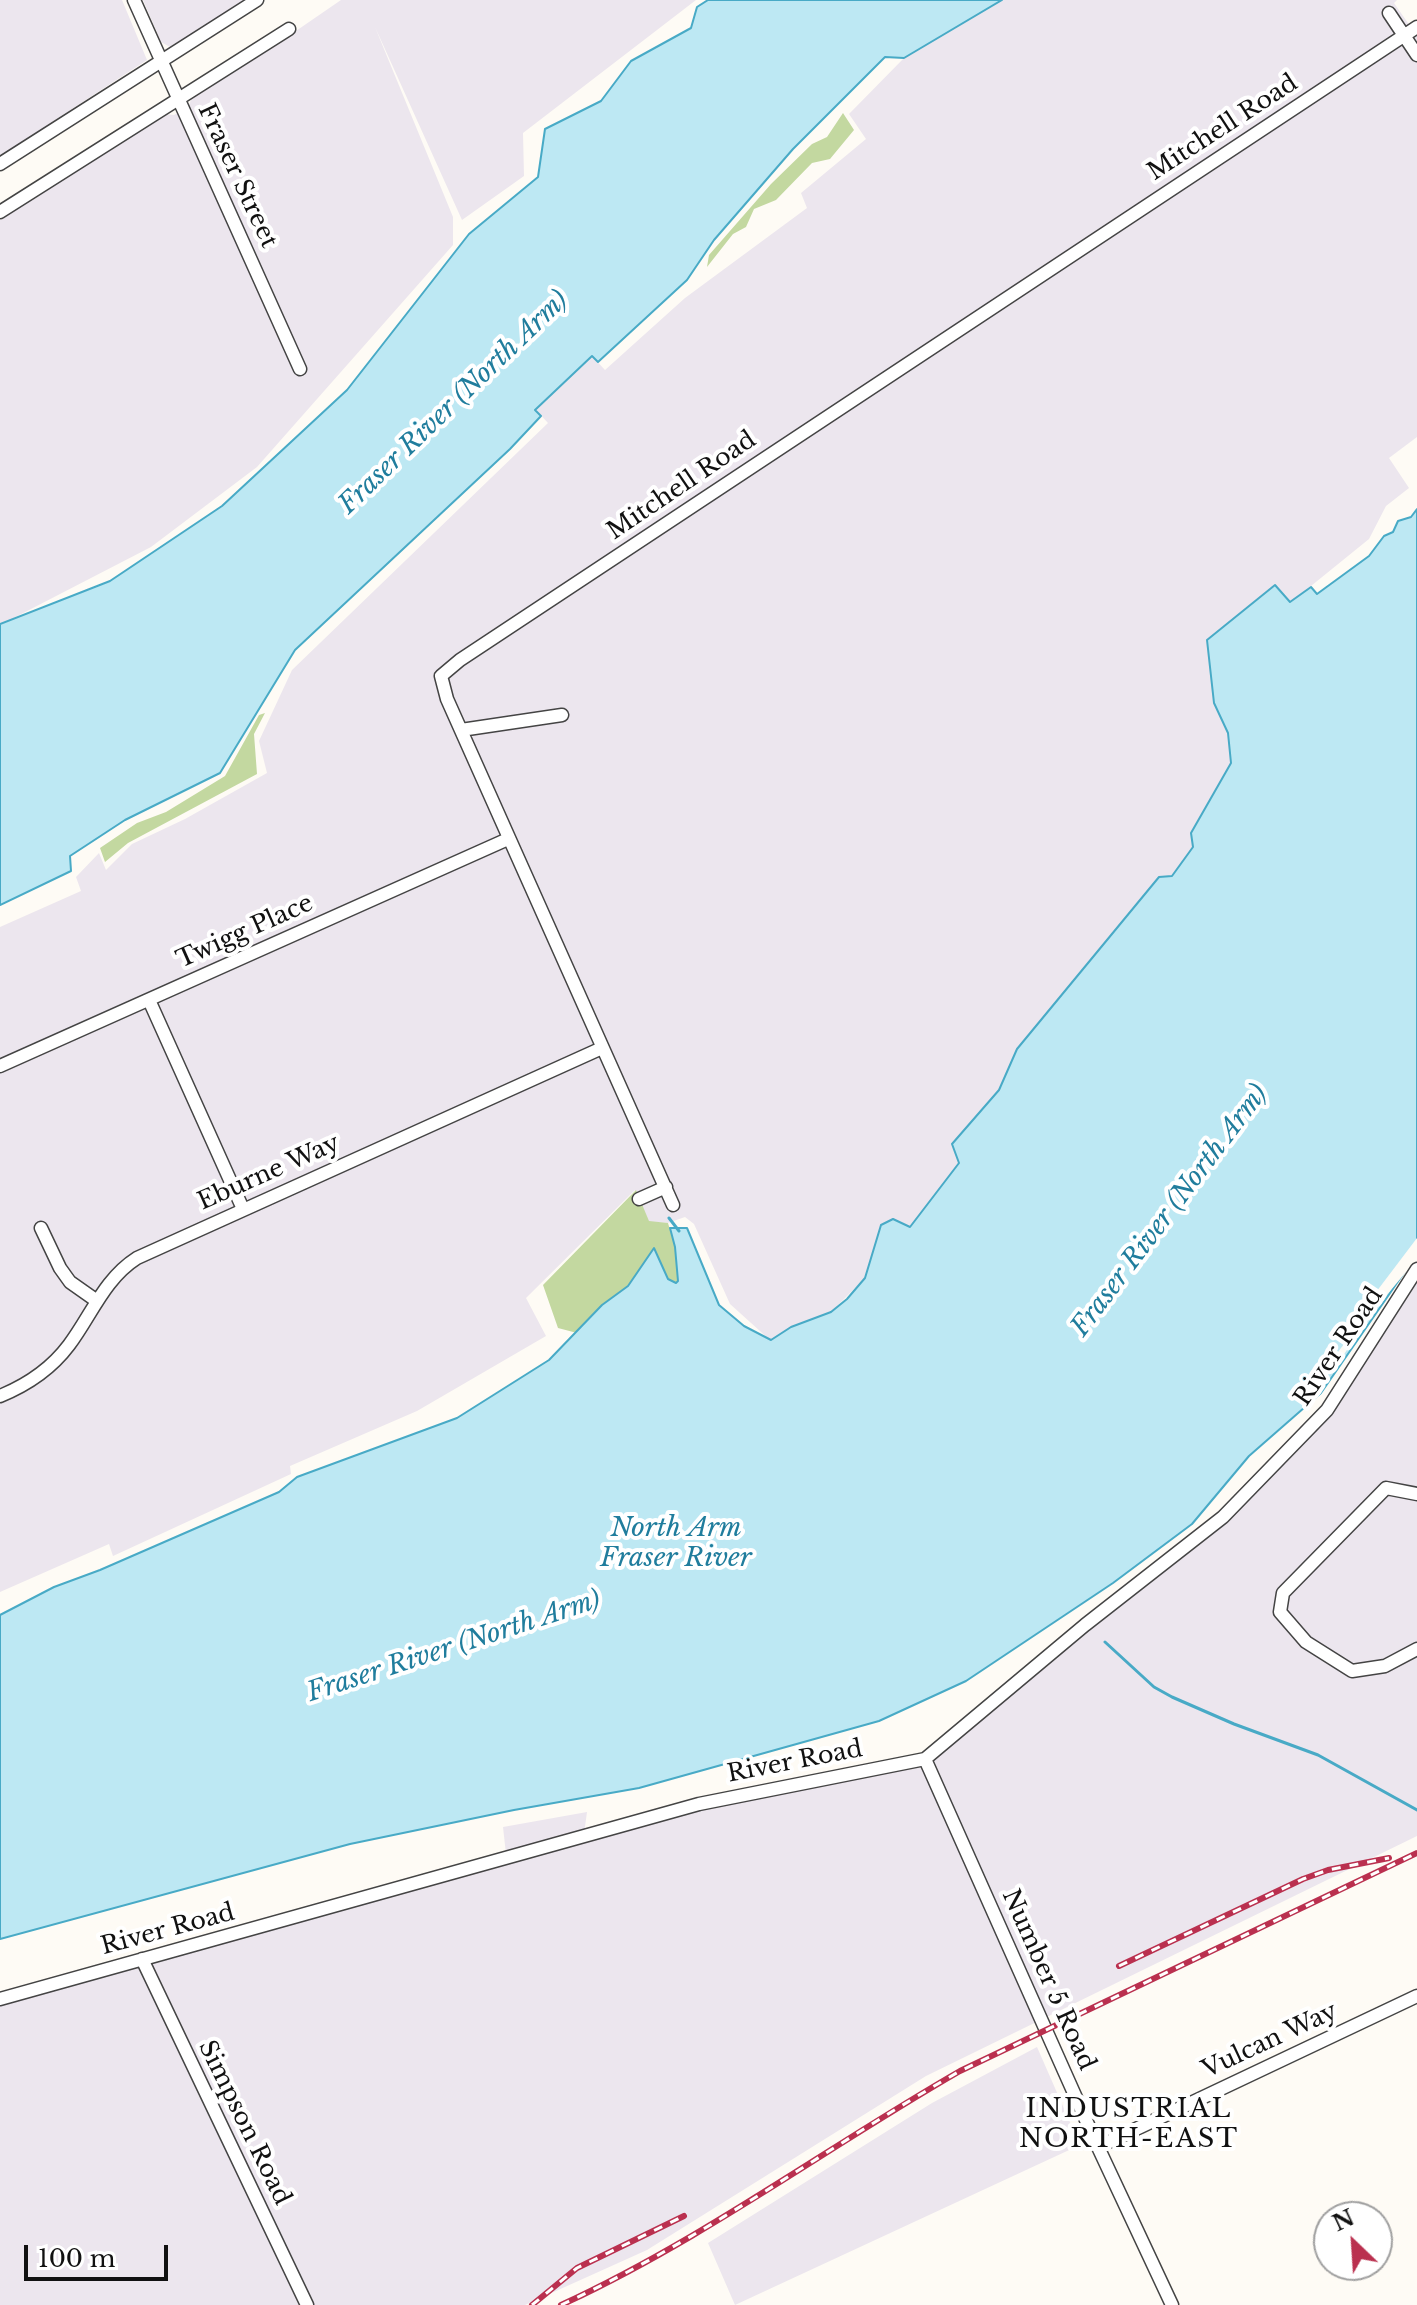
<!DOCTYPE html>
<html>
<head>
<meta charset="utf-8">
<style>
  body { margin:0 }
  #map { position:relative; width:1417px; height:2305px; overflow:hidden; background:#fefbf5; font-family:"Libre Baskerville",serif }
  canvas { display:block }
  .north { position:absolute; left:1313px; top:2201px; width:80px; height:80px; box-sizing:border-box; background:#fff; border:2px solid #a0a0a0; border-radius:50%; rotate:335deg; font-size:22px; font-weight:700; line-height:32px; text-align:center; color:#111 }
  .north::after { content:''; display:block; margin:auto; width:28px; height:36px; background:#ba304f; clip-path:polygon(50% 0,100% 100%,50% 72%,0 100%) }
  .scale { position:absolute; left:24px; top:2245px; width:144px; height:36px; box-sizing:border-box; border:4px solid #111; border-top:0; padding-left:10px; font-size:24px; line-height:28px; white-space:nowrap; color:#111; -webkit-text-stroke:6px #fff; paint-order:stroke }
</style>
</head>
<body>
<div id="map">
<canvas width="1417" height="2305"></canvas>
<div class="north">N</div>
<div class="scale">100 m</div>
</div>
<script>
const c = document.querySelector('canvas').getContext('2d');
c.lineJoin = 'round';
function fillPath(path, color) { c.fillStyle = color; c.fill(path, 'evenodd'); }
function stroke(path, color, width, dash) { c.strokeStyle = color; c.lineWidth = width; c.lineCap = dash ? 'butt' : 'round'; c.setLineDash(dash || []); c.stroke(path); }
function label(font, color, halo, rows, align = 'center') {
  c.font = font + ' "Libre Baskerville",serif'; c.lineWidth = 8; c.setLineDash([]); c.textBaseline = 'middle'; c.strokeStyle = halo; c.fillStyle = color; for (const [text, x, y, turn = 0] of rows) {
    c.save(); c.translate(x, y); c.rotate((+turn || 0) * Math.PI / 180); c.textAlign = isNaN(turn) ? turn : align; if (halo) c.strokeText(text, 0, 0); c.fillText(text, 0, 0); c.restore();
  }
}
fillPath(new Path2D(`
  M0,0H122L147,60L0,156Z
  M143,0H246L170,47L161,42Z
  M341,0H696L523,133L524,176L462,220L375,27L453,217V245L257,467L151,547L0,625V220L164,114L174,115L189,106L192,96L261,55Z
  M1002,0H1397L1394,3L1417,36V437L1389,458L1409,488L1386,506L1369,539L1290,603L1275,585L1214,703L1228,733L1231,763L1191,833L1194,847L1172,876L1159,878L1017,1048L999,1090L953,1144L959,1162L910,1228L881,1225L865,1278L831,1312L791,1327L771,1341L730,1304L694,1224L685,1217L668,1223L649,1222L635,1190L526,1298L546,1336L417,1411L290,1466L291,1474L113,1556L109,1544L0,1592V927L81,891L76,877L99,853L106,870L132,844L185,819L267,773L259,741L292,670L548,423L535,409L592,356L605,370L685,298L807,208L801,193L866,139L849,114L904,58Z
  M1417,1269V1836L926,2076L647,2250L525,2305H0V1999L699,1804L925,1759L1223,1517L1327,1410Z
  M587,1812L584,1834L506,1854L503,1827Z
  M1037,2047L1080,2145L735,2305L708,2243L932,2103Z`), '#ece6ee');
fillPath(new Path2D(`
  M843,113L854,130L830,159L812,163L776,200L754,209L746,227L733,234L707,267L709,255L771,184L812,144L827,137Z
  M265,713L254,734L257,774L128,843L105,862L100,848L137,823L166,812L225,776L259,715Z
  M636,1190L649,1221L668,1223L675,1247L678,1281L676,1284L668,1279L654,1249L628,1286L602,1305L577,1333L558,1328L543,1285Z`), '#c3d8a0');
const water = new Path2D(`
  M708,0H1002L904,58L885,57L793,149L714,240L687,280L598,362L592,356L535,410L541,416L510,449L295,650L220,773L125,820L70,856L71,871L0,905V624L110,581L222,506L347,390L469,234L538,177L545,129L601,101L631,61L691,28L697,7Z
  M1417,509V1254L1321,1393L1249,1456L1192,1524L1113,1583L966,1681L879,1721L639,1788L514,1810L350,1844L0,1939V1615L54,1587L100,1570L279,1492L297,1477L457,1418L549,1360L602,1305L628,1286L654,1248L668,1279L676,1283L678,1281L675,1247L670,1228H687L719,1305L744,1326L771,1340L791,1327L831,1312L847,1299L865,1278L881,1225L893,1219L910,1227L959,1163L952,1144L999,1090L1017,1049L1159,877L1172,876L1193,847L1191,833L1231,763L1228,733L1214,703L1207,640L1275,585L1290,602L1311,587L1317,594L1369,556L1384,536L1393,532L1398,521L1411,517Z`);
fillPath(water, '#bde8f3');
stroke(water, '#48aac6', 2);
fillPath(new Path2D(`
  M1417,1238V1259L1364,1322L1337,1366L1338,1352L1365,1316L1364,1308Z`), '#fefbf5');
stroke(new Path2D(`
  M669,1218L679,1231
  M1105,1642L1154,1687L1172,1697L1234,1724L1318,1755L1417,1810`), '#48aac6', 3);
const minor = new Path2D(`
  M134,0L300,369
  M1389,13L1417,55
  M0,164L257,0
  M0,212L289,29
  M461,730L562,715
  M149,1000L243,1209
  M0,1066L508,839
  M639,1199L666,1187
  M673,1205L447,699L441,676L460,660L1417,27
  M41,1228L60,1268L70,1282L97,1301
  M0,1396C27,1385 51,1369 69,1345C91,1316 104,1279 137,1258L602,1048
  M1417,1494L1386,1488L1283,1593L1280,1612L1306,1642L1352,1671L1385,1666L1417,1649
  M925,1759L1098,2147L1172,2305
  M142,1959L307,2305
  M0,1999L699,1804L925,1759L1085,1625L1223,1517L1327,1410L1417,1269
  M1098,2147L1417,1996`);
stroke(minor, '#444', 15);
stroke(minor, '#fff', 12);
const rail = new Path2D(`
  M1119,1966L1303,1879L1328,1870L1389,1858
  M532,2305L577,2268L684,2216
  M561,2305C702,2240 826,2148 960,2071L1417,1853`);
stroke(rail, '#ba304f', 6);
stroke(rail, '#fff', 3, [9]);
label('24px', '#111', '#fff', [
  ["Mitchell Road",1223,128,-33],
  ["Fraser Street",237,176,65],
  ["Mitchell Road",682,486,-34],
  ["Twigg Place",245,932,-24],
  ["Eburne Way",269,1173,-24],
  ["River Road",1339,1347,-56],
  ["River Road",795,1762,-11],
  ["River Road",168,1930,-15],
  ["Number 5 Road",1048,1980,66],
  ["Vulcan Way",1270,2041,-25],
  ["Simpson Road",244,2123,64]
]);
label('italic 26px', '#207d9d', '#fff', [
  ["Fraser River (North Arm)",454,403,-44],
  ["Fraser River (North Arm)",1170,1211,-53],
  ["North Arm",676,1529],
  ["Fraser River",676,1559],
  ["Fraser River (North Arm)",454,1647,-18]
]);
c.letterSpacing = '2px';
label('26px', '#111', '#fff', [
  ["INDUSTRIAL",1129,2110],
  ["NORTH-EAST",1129,2140]
]);
c.letterSpacing = '0px';
</script>
</body>
</html>
